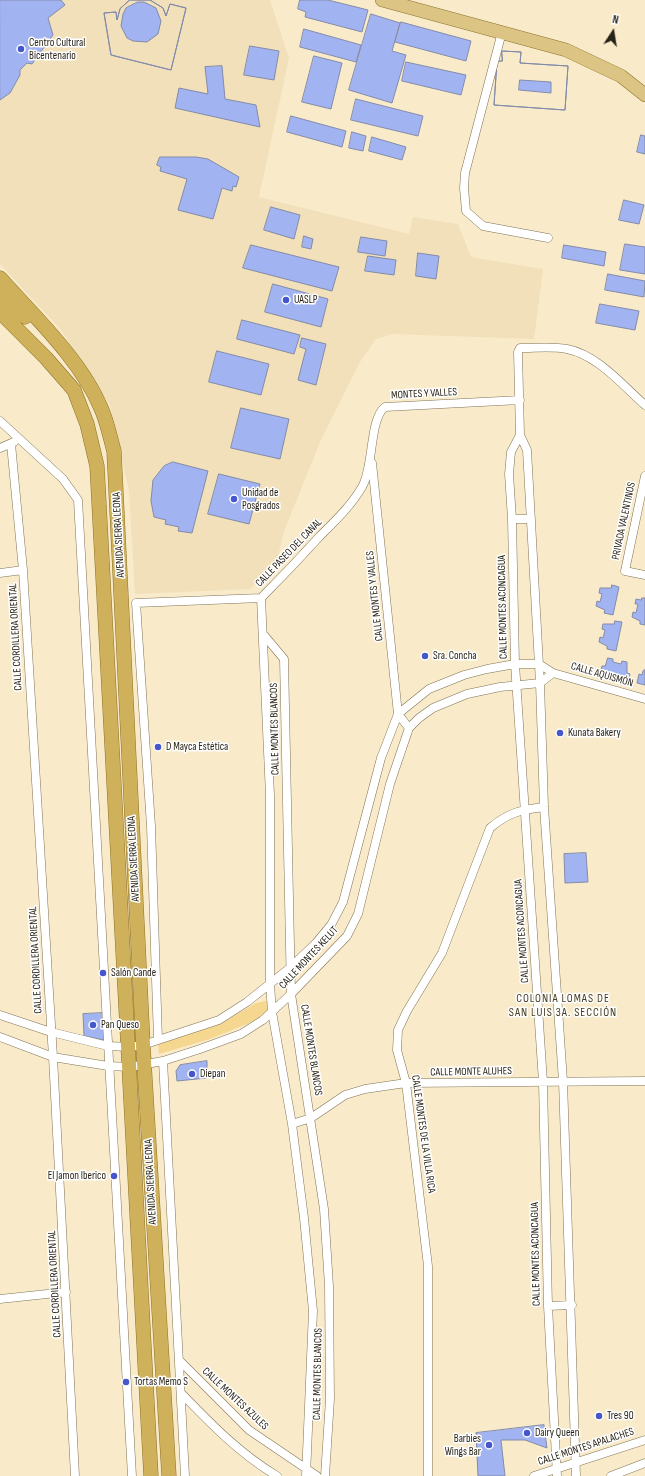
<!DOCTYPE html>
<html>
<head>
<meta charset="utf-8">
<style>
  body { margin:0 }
  #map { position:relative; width:645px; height:1476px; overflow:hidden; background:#f9ebca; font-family:"Sofia Sans Condensed",sans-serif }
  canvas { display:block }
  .north { position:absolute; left:593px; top:12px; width:40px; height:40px; -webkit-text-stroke:3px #fff; paint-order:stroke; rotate:12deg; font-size:11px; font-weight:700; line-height:16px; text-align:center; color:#282317 }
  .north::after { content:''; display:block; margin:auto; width:14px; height:18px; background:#282317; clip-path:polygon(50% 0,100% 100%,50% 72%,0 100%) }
</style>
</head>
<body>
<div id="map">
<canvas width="645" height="1476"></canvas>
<div class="north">N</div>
</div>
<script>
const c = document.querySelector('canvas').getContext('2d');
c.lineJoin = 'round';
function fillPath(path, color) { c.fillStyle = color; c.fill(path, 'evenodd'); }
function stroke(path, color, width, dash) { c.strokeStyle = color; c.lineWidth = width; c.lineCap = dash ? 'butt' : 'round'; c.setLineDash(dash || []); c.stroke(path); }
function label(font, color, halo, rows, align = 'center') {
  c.font = font + ' "Sofia Sans Condensed",sans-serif'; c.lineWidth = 3; c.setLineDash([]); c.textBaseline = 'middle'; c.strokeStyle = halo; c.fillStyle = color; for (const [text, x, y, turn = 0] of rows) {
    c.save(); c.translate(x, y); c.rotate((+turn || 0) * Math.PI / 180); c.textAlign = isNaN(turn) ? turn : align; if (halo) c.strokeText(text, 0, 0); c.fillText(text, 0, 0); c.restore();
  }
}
fillPath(new Path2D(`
  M0,0H270L289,58L259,197L409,234L413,217L458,224L471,257L543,269L534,339L392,334L376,339L360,362L321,440L284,531L276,565L250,589L135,594L129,491L110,405L62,331L0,264Z`), '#f1e0b9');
fillPath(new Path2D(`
  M265,1001L268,1002L269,1007L266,1014L247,1024L210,1039L159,1054L158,1042L224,1022L256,1003Z`), '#f5d78f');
const building = new Path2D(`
  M0,0H61L65,5L48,18L53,35L32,64L27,63L20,70V75L10,93L0,100Z
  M130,0H150L163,8L166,16L170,4L186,8L171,70L111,55L104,13L116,12L117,20L120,9ZM138,2H144L156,8L161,21L158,34L147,42L133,41L127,38L121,26L123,14L126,8Z
  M130,0H150L163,8L166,16L170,4L186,8L171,70L111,55L104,13L116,12L117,20L120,9Z
  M300,0H328L368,10L362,32L305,17L306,12L298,9Z
  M371,14L400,23L392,51L406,55L392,103L349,90Z
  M401,22L471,41L466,61L395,42Z
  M304,29L361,45L356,62L300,47Z
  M250,46L279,51L274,80L244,75Z
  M502,51L521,52L520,63L568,66L565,110L494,105L497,61H502ZM520,80L551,82V93L519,90Z
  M502,51L521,52L520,63L568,66L565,110L494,105L497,61H502Z
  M314,56L342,63L331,109L302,102Z
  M406,62L466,75L461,95L402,81Z
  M222,66L225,99L256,105L260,127L175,108L179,88L208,94L205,67Z
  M356,99L423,116L418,136L351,120Z
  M291,116L346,131L342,147L287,132Z
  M352,132L366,136L363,151L349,148Z
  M641,135L645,136V154L637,152Z
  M372,137L406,147L402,160L369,151Z
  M160,157H196L208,159L239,177L236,187L233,186L232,191L222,188L213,219L178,210L187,179L160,171L161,167L157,165Z
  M624,200L644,205L639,224L619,220Z
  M271,207L300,215L294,239L264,230Z
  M304,236L313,239L311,249L302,247Z
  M361,237L387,241L385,256L358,252Z
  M625,244L645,247V274L620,270Z
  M251,245L339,267L332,291L243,268Z
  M564,245L606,252L604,266L562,258Z
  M418,253L439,256L436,279L416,276Z
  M368,256L396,260L394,275L365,271Z
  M608,274L645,281L644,297L605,290Z
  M273,284L328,299L321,327L265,312Z
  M600,304L639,311L635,330L596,323Z
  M242,320L300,335L294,354L237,339Z
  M302,338L326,344L316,385L298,380L306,349L300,347Z
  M217,351L269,364L261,395L209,382Z
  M241,408L289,419L280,459L231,448Z
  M173,462L208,471L192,533L178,531L179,527L165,524L166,520L154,517L151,501L153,480L164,466Z
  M219,474L260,484L249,524L208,514Z
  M612,585L619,587L613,615L604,613L605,610L596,606L597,601L600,602L602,594L599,593L600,588H611Z
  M642,598H645V625L640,624V621L632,617L633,612L636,613L638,604H635L636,599L641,600Z
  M615,621L622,622L616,651L607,649V646L599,642L600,637L603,638L605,630L602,629L603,624H614Z
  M608,658L613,659V662L621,664L622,661L627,662V673L630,674L628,681L600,675L602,666H605Z
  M645,670V685L637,683L639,674L642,675L643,671Z
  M586,853L588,882L565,883L564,854Z
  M103,1013L104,1040L84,1036L83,1014Z
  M207,1061V1078L177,1081L176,1071L180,1065Z
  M544,1425L547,1448L525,1440H501L505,1476H478L476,1433Z`);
fillPath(building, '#a2b3f1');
stroke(building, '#838ba9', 1);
const minor = new Path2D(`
  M502,32L465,173L464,188L466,211L483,226L548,238
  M0,421L63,479L78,500L132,1476
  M520,435L511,452L509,474L512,519L515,664L543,1082L548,1306L557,1476
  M11,444L23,570L53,1057L75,1476
  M0,448L14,442
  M372,463L398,714L409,728
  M645,476L625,571L645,575
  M512,519H531
  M0,573L23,570
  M261,598L270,795V984L272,1012L292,1124L304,1218L313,1311L306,1476
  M263,634L284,659L291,994L324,1209L329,1286L330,1399L325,1476
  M0,1015L51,1032L108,1046L129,1047L143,1045L219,1020L247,1002L291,967L316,943L331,925L343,902L381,758L398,714L429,689L464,675L487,669L515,664H539L553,673L645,699
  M0,1037L53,1057L108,1066L130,1067L163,1061L200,1049L241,1034L263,1020L291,994L347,936L358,914L390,784L409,728L419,718L433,708L467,694L500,687L540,683L553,673
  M158,1040L151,826L136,603L261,598C281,578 301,557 320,536C335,521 351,506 362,487C374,467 369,419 385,407L520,400
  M163,1061L185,1476
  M292,1124L311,1118L345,1095L365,1089L406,1083L645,1081
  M0,1299L66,1292
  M548,1306L572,1305
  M180,1361L249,1430L317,1476
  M181,1393C211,1424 240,1454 277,1476
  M428,1476V1266L406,1083L397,1050L398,1030L407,1011L442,953L490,828C509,812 521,810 544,807
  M534,1476L645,1440
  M576,1476L563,1081L544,807L540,683L527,450L520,435L518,352L520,348C535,348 553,346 567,349C598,355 623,386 645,405
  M611,1476L645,1463`);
const primary = new Path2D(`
  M382,0L566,50L621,76L645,95`);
const trunk = new Path2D(`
  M0,278C34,316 81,360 101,408C107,421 110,437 114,451L143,1045L169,1476
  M0,296L25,317
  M0,312L46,358L74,390L87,424L97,466L151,1476`);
stroke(minor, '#7f7356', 9);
stroke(primary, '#8d7229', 14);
stroke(trunk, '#8d7229', 15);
stroke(minor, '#fff', 8);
stroke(primary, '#dbc484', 13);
stroke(trunk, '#cfb05b', 14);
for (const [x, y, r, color] of [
  [21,49,4,"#4656cb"],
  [286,300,4,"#4656cb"],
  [234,499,4,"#4656cb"],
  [425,656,4,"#4656cb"],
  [560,733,4,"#4656cb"],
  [158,747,4,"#4656cb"],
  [103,973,4,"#4656cb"],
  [93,1025,4,"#4656cb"],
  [192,1074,4,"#4656cb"],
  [114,1176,4,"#4656cb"],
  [126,1382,4,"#4656cb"],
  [599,1416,4,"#4656cb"],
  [527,1433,4,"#4656cb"],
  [489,1445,4,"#4656cb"]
]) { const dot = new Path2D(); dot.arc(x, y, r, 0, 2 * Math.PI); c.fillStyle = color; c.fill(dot); stroke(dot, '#fff', 1.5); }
label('11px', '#282317', '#fff', [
  ["Centro Cultural",29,43],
  ["Bicentenario",29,56],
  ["UASLP",294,300],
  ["Unidad de",242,493],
  ["Posgrados",242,506],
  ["Sra. Concha",433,656],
  ["Kunata Bakery",568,733],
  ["D Mayca Estética",166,747],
  ["Salón Cande",111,973],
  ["Pan Queso",101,1025],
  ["Diepan",200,1074],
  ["El Jamon Iberico",106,1176,"right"],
  ["Tortas Memo S",134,1382],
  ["Tres 90",607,1416],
  ["Dairy Queen",535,1433],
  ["Barbies",481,1439,"right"],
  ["Wings Bar",481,1452,"right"]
], 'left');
label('11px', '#282317', '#fff', [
  ["MONTES Y VALLES",424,394,-3],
  ["PRIVADA VALENTINOS",624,521,-78],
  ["AVENIDA SIERRA LEONA",119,535,-93],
  ["CALLE PASEO DEL CANAL",289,553,-46],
  ["CALLE MONTES Y VALLES",375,596,-96],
  ["CALLE MONTES ACONCAGUA",503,607,-91],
  ["CALLE CORDILLERA ORIENTAL",16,637,-93],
  ["CALLE AQUISMÓN",602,675,16],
  ["CALLE MONTES BLANCOS",275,729,-91],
  ["AVENIDA SIERRA LEONA",134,859,-93],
  ["CALLE MONTES ACONCAGUA",522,931,-94],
  ["CALLE MONTES KELUT",309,958,-47],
  ["CALLE CORDILLERA ORIENTAL",36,960,-93],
  ["CALLE MONTES BLANCOS",311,1050,81],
  ["CALLE MONTE ALUHES",471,1072,-1],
  ["CALLE MONTES DE LA VILLA RICA",423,1134,82],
  ["AVENIDA SIERRA LEONA",151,1182,-93],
  ["CALLE MONTES ACONCAGUA",536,1254,-91],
  ["CALLE CORDILLERA ORIENTAL",55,1284,-93],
  ["CALLE MONTES BLANCOS",318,1374,-89],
  ["CALLE MONTES AZULES",235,1399,43],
  ["CALLE MONTES APALACHES",586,1447,-18]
]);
c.letterSpacing = '1px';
label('12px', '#453a1e', '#fff', [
  ["COLONIA LOMAS DE",563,999],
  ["SAN LUIS 3A. SECCIÓN",563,1013]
]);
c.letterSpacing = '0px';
</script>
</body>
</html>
